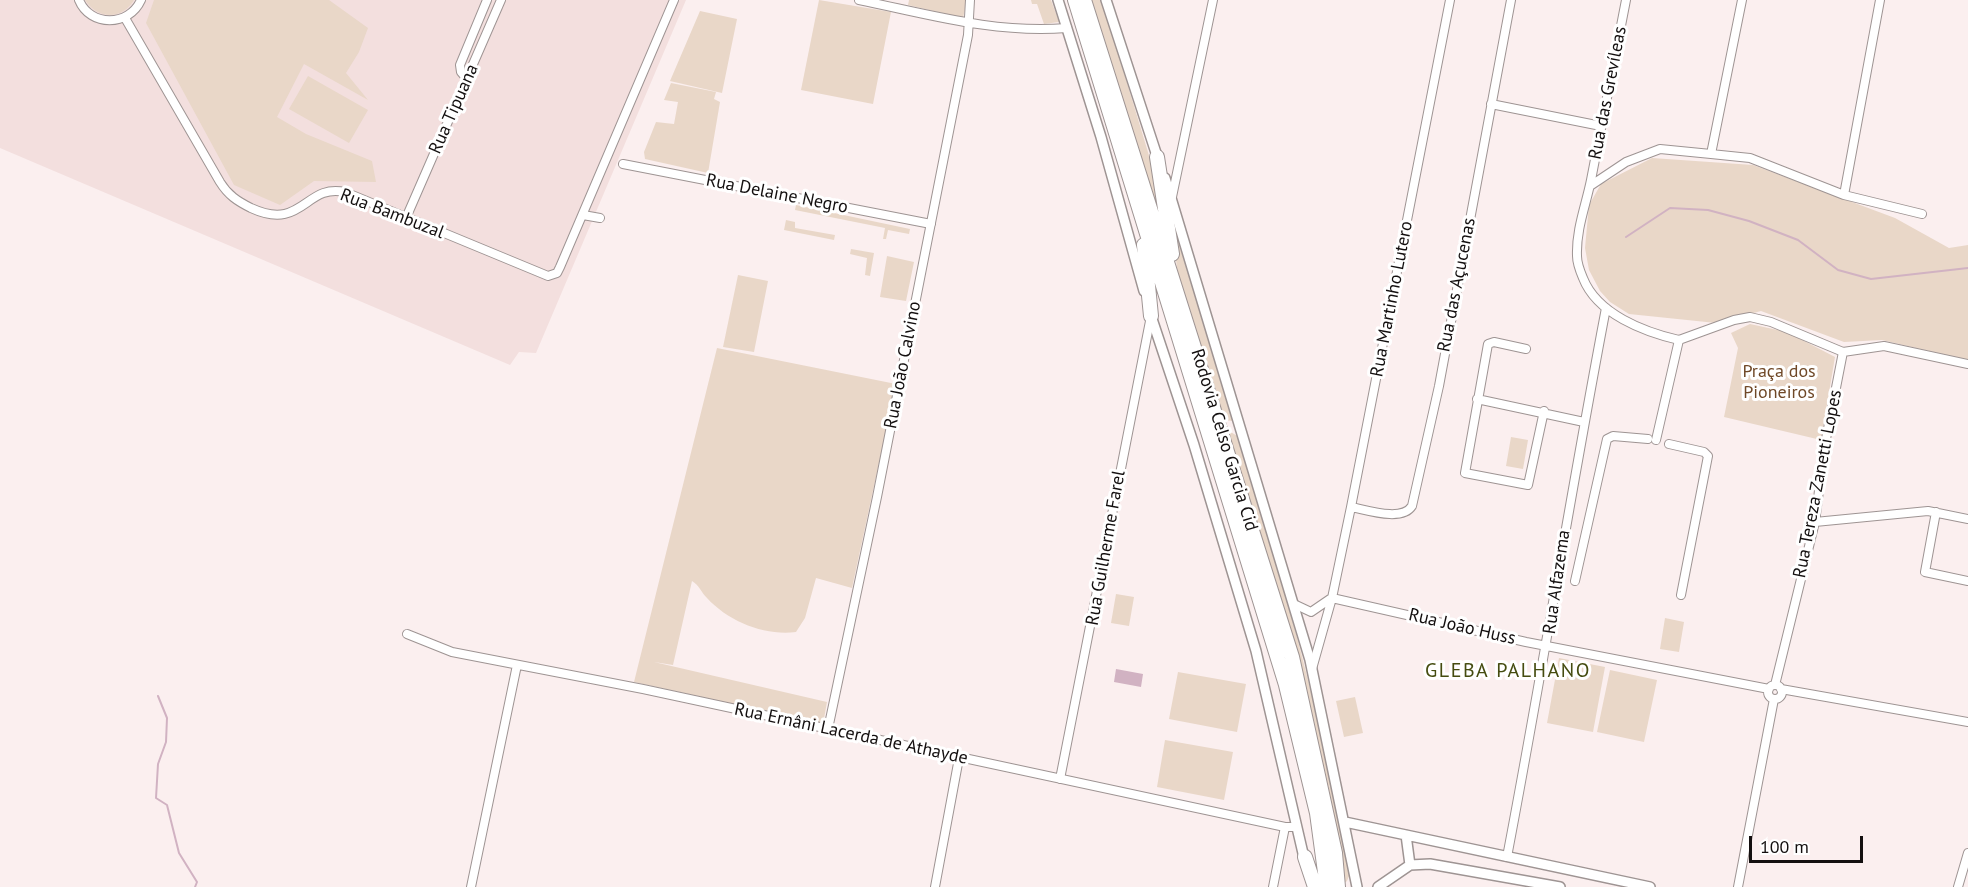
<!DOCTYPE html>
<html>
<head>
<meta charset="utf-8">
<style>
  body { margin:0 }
  #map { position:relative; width:1968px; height:887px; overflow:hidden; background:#fbefef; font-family:"PT Sans",sans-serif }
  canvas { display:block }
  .scale { position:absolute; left:1749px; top:836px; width:114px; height:27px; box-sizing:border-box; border:3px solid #130f0f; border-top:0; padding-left:8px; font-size:18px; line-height:21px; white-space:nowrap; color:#130f0f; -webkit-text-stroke:4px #fff; paint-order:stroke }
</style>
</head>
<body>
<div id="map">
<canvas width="1968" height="887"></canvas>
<div class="scale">100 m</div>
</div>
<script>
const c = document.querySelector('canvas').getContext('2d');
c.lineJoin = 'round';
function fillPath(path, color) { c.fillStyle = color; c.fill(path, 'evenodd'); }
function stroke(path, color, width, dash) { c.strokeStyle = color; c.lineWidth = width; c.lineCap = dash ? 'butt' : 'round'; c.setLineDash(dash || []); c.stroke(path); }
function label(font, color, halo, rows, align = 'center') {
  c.font = font + ' "PT Sans",sans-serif'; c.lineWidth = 6; c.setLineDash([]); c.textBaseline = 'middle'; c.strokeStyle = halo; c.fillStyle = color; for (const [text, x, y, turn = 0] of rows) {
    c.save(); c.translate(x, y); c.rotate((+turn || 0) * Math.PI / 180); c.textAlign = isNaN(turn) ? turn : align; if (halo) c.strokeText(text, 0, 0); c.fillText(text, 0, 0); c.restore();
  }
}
fillPath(new Path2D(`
  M0,0H686L536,353L519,352L510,365L0,148Z`), '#f3dfde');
fillPath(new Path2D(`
  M85,0H134C122,20 98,20 85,0Z
  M154,0H329L368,28L359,52L346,73L368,100L304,64L277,117L306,134L372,161L376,182L314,181L280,205L234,185L146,23Z
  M819,0L891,12L873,104L801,90Z
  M909,0H967L963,18L908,5Z
  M1031,0H1051L1059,22L1044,24L1037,4H1032Z
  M1090,0H1102L1157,182L1169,249Z
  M700,11L737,19L722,93L670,81Z
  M308,76L368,110L349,143L289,109Z
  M671,83L716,92L714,99L720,102L708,173L645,159L644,152L656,122L674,124L678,102L664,100Z
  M1652,158L1753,165L1895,218L1949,248L1968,245V360L1882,340L1844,342L1761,311L1716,323L1629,314L1610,302L1600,291L1589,270L1585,248L1589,205L1601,184Z
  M796,205L910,229L909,234L888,230L886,239H883L885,228L795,210Z
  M786,220L795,222V228L835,235L834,240L784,230Z
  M1177,238L1234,421L1221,420L1179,282L1176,260Z
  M851,249L874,253L870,276L865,275L867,258L850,254Z
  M887,256L914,262L906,301L880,297Z
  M738,275L768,281L754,352L723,347Z
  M1750,324L1787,332L1835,357L1821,440L1724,417L1738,348L1731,333Z
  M717,348L896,384L852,588L816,578L805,618L796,632C765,636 729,622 707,598C701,592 699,585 692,581L673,665L654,662L827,702L823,724L634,682Z
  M1229,431L1239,437C1274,552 1308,667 1332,785L1329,786L1332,787L1350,874L1347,881L1342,885L1316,754L1225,433Z
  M1511,437L1528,440L1523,469L1506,466Z
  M1116,594L1134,597L1129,626L1111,623Z
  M1665,618L1684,622L1679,652L1660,649Z
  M1559,658L1605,667L1593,732L1547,723Z
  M1610,670L1657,680L1644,742L1597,732Z
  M1178,672L1246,684L1237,732L1169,719Z
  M1355,697L1363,733L1344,737L1336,701Z
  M1165,740L1233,752L1224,800L1157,787Z`), '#e9d7c8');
fillPath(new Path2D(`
  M1116,669L1143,674L1141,687L1114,682Z`), '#d1b2c2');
stroke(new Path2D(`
  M1626,237L1670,208L1708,210L1749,221L1798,240L1838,270L1871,279L1968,268
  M158,696L167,718L166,742L158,764L156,798L167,805L179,853L197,882L195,887`), '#d1b2c2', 2);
const minor = new Path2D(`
  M79,0C90,27 129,27 141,0
  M859,0C928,14 995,34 1067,28
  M1626,0C1614,60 1603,120 1591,180C1586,205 1576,229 1577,256C1577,263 1580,271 1583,278C1597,314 1644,332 1679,340
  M125,18L220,182C228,195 237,201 251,208C303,232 305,183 345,192L548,276L557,273L560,267L674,0
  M467,79L461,72L460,65L487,0
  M1491,104L1601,126
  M1711,154L1742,0
  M623,164L931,224
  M1590,186L1626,162L1660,149L1711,154L1750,158L1844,195L1922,214
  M1844,195L1880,0
  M1172,197L1213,0
  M583,215L600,218
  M406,218L501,0
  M1679,340L1734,320L1750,317L1771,322L1843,352L1884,346L1968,364
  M1526,349L1494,342L1488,344L1465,473L1528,485L1544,411
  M1477,399L1584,422
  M1656,440L1679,340
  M1669,444L1704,452L1708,456L1681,595
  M1351,507C1367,510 1402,522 1412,506L1439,386L1511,0
  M1936,512L1925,572L1968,581
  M1815,522L1928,511L1968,519
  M1575,581L1607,439L1613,436L1648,439
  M1332,598L1526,642L1769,689
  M1294,604L1311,612L1330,599
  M407,634L452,652L643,689L1285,827H1297
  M1312,669L1332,598L1351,507L1450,0
  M1775,685L1815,522L1825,444L1843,352
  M1768 692a7 7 0 1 1 14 0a7 7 0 1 1-14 0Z
  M1781,689L1968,722
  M828,729L877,497L968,35L970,0
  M1060,779L1151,316
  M1507,857C1542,674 1571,491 1606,308
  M471,887L517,665
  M935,887L959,758
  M1273,887L1285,827
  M1738,887L1774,699
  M1958,887L1968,853`);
const tertiary = new Path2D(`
  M1058,0L1101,137L1144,291
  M1106,0L1159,162
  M1165,178L1310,660L1357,887
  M1150,313L1194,445L1256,651L1305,862
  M1345,822L1650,887
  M1406,835L1410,865
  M1378,887L1410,865L1430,864L1560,887`);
const motorway = new Path2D(`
  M1075,0L1286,685L1317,813L1327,887
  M1084,0L1292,657L1335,853L1338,887
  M1157,157L1172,254
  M1144,245L1151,316
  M1305,857L1315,887`);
stroke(minor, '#9e9493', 10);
stroke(tertiary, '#9e9493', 12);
stroke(motorway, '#9e9493', 16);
stroke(minor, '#fff', 8);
stroke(tertiary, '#fff', 9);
stroke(motorway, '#fff', 14);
label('18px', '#130f0f', '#fff', [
  ["Rua das Grevíleas",1608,93,-79],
  ["Rua Tipuana",454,109,-66],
  ["Rua Delaine Negro",777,194,11],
  ["Rua Bambuzal",392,214,21],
  ["Rua das Açucenas",1457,285,-79],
  ["Rua Martinho Lutero",1392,299,-79],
  ["Rua João Calvino",903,365,-79],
  ["Rodovia Celso Garcia Cid",1224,440,73],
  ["Rua Tereza Zanetti Lopes",1818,484,-79],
  ["Rua Guilherme Farel",1106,548,-80],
  ["Rua Alfazema",1557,582,-82],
  ["Rua João Huss",1462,627,13],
  ["Rua Ernâni Lacerda de Athayde",851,734,12]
]);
label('18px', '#6f4827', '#fff', [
  ["Praça dos",1779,372],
  ["Pioneiros",1779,393]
]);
c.letterSpacing = '1.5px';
label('20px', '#454c10', '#fff', [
  ["GLEBA PALHANO",1508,671]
]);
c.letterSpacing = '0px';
</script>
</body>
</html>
